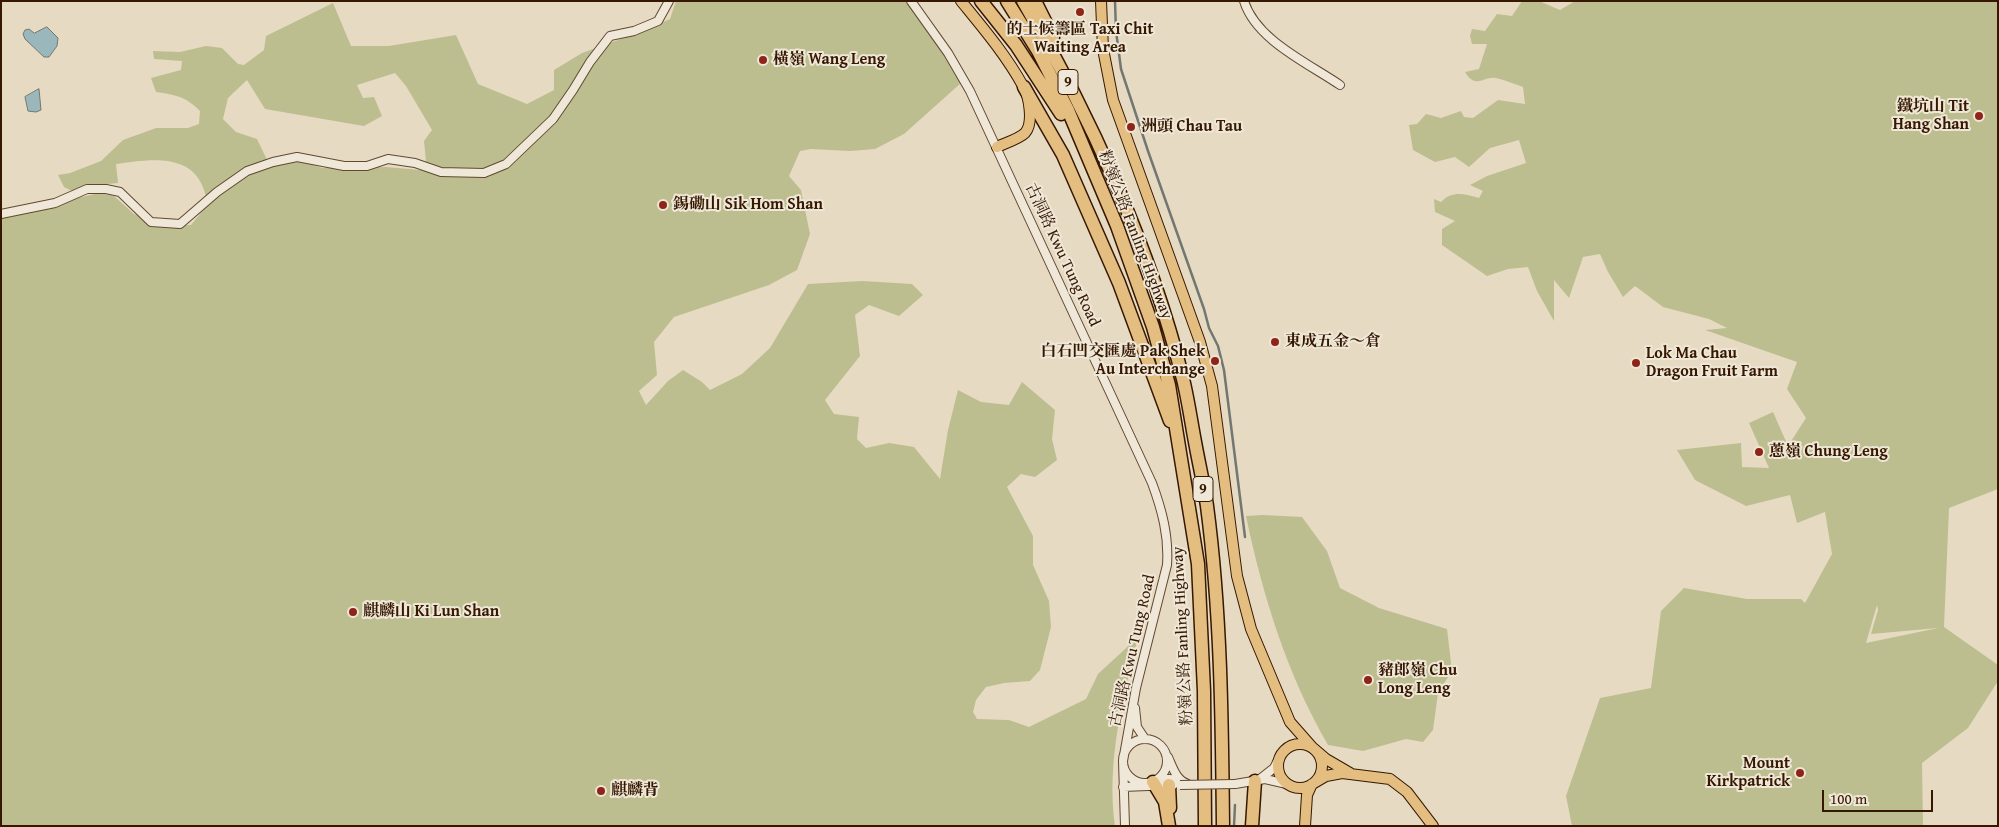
<!DOCTYPE html>
<html>
<head>
<meta charset="utf-8">
<style>
  body { margin:0 }
  #map { position:relative; width:1999px; height:827px; overflow:hidden; background:#e7dac2; font-family:"Gentium Book Plus",serif }
  canvas { display:block }
  .frame { position:absolute; inset:0; border:2px solid #361801; pointer-events:none }
  .scale { position:absolute; left:1822px; top:790px; width:111px; height:22px; box-sizing:border-box; border:2px solid #361801; border-top:0; padding-left:6px; font-size:15px; line-height:18px; white-space:nowrap; color:#361801; -webkit-text-stroke:4px #efe7d7; paint-order:stroke }
</style>
</head>
<body>
<div id="map">
<canvas width="1999" height="827"></canvas>
<div class="frame"></div>
<div class="scale">100 m</div>
</div>
<script>
const c = document.querySelector('canvas').getContext('2d');
c.lineJoin = 'round';
function fillPath(path, color) { c.fillStyle = color; c.fill(path, 'evenodd'); }
function stroke(path, color, width, dash) { c.strokeStyle = color; c.lineWidth = width; c.lineCap = dash ? 'butt' : 'round'; c.setLineDash(dash || []); c.stroke(path); }
function label(font, color, halo, rows, align = 'center') {
  c.font = font + ' "Gentium Book Plus","Noto Serif SC",serif'; c.lineWidth = 4; c.setLineDash([]); c.textBaseline = 'middle'; c.strokeStyle = halo; c.fillStyle = color; for (const [text, x, y, turn = 0] of rows) {
    c.save(); c.translate(x, y); c.rotate((+turn || 0) * Math.PI / 180); c.textAlign = isNaN(turn) ? turn : align; if (halo) c.strokeText(text, 0, 0); c.fillText(text, 0, 0); c.restore();
  }
}
fillPath(new Path2D(`
  M676,1H905L943,47L961,83L904,134L875,149L850,151L811,149L800,151L789,176L801,190L810,234L797,270L769,285L674,317L654,342L657,375L639,391L646,405L668,381L683,370L702,382L710,390L742,374L770,348L808,284L862,281L912,284L923,295L899,316L869,305L855,315L860,356L825,400L834,414L859,417L857,439L866,448L889,443L914,447L940,479L948,430L958,390L981,402L1009,405L1022,382L1055,410L1052,439L1057,460L1035,477L1021,474L1007,487L1033,536V565L1049,601L1051,627L1040,670L1030,681L1004,683L986,687L976,700L973,712L977,719L1009,720L1029,727L1086,699L1098,674L1138,637C1123,699 1106,762 1115,826H1V216L99,193L114,196L134,214L165,226L191,225L208,204C206,198 205,191 202,185C188,152 144,160 116,164L118,183L96,185L72,191L64,187L58,175L70,173L101,161L123,140L156,128H188L199,124L200,111C185,96 176,95 156,92L151,78L181,70L182,61L154,59L153,51L180,52L206,46L222,48L238,64L244,65L264,50L266,36L333,3L351,46H389L456,35L478,84L527,104L554,90V70L582,53L643,31L670,19ZM395,73L406,86L432,130L424,141L426,162L420,170L386,167L322,168L307,163L290,161L270,166L257,139L236,132L223,119L228,98L247,80L265,109L364,126L382,116L374,97L363,98L357,85Z
  M1522,1H1539L1560,10L1575,1H1998V489L1949,508L1944,627L1998,665V681L1968,728L1922,763L1923,826H1572L1566,796L1600,698L1651,688L1661,611L1684,588L1747,599H1801L1805,603L1832,554L1825,512L1797,523L1790,495L1746,506L1695,480L1677,450L1741,443L1742,467L1769,468L1749,423L1773,412L1788,446L1806,418L1787,389L1797,362L1705,330L1727,328L1709,319L1663,307L1635,286L1623,297L1608,272L1600,254L1583,257L1569,298L1554,280V321L1537,291L1528,267L1508,269L1487,276L1442,245V229L1455,221L1435,212L1434,199L1441,202C1452,190 1465,194 1479,198L1483,191L1470,185L1487,176L1526,163L1519,140L1490,148L1469,167L1455,157L1435,162L1413,150L1409,125L1417,124L1426,114L1441,118L1461,111L1464,117L1473,118L1498,100L1525,104L1523,87C1514,84 1505,80 1496,78C1483,76 1476,90 1465,72L1479,69L1487,44H1472L1470,36L1472,29L1485,31L1497,14L1512,16ZM1877,605L1878,610L1871,634L1938,628L1866,643Z
  M1263,515L1302,517L1327,551L1340,588L1379,608L1447,629L1452,671L1438,693L1433,730L1423,742L1406,739L1363,751L1328,745C1287,674 1263,597 1246,516Z`), '#bcbe8f');
const water = new Path2D(`
  M47,27L58,38L57,46L49,57H44L25,39L23,34L25,30L29,29L34,33Z
  M39,89L41,110L36,112L28,111L25,97Z`);
fillPath(water, '#9ab8bc');
stroke(water, '#727871', 1);
stroke(new Path2D(`
  M1115,1L1116,31L1121,69L1148,151L1204,309L1209,328L1218,346L1224,370L1245,537
  M1234,826L1235,805`), '#727871', 2.5);
const minor = new Path2D(`
  M911,1L948,53L970,91L1152,483C1162,510 1169,536 1167,565L1136,688L1123,761L1125,826
  M1244,1C1256,40 1308,63 1340,85
  M1,214L55,203L87,189H106L120,192L151,222L180,224L217,192L247,171L273,162L297,157L344,166H367L388,159L415,163L441,172L484,173L506,164L553,119L573,90L590,62L610,36L634,31L658,21L669,1
  M1135,708L1137,727L1145,739
  M1123 761a22 22 0 1 1 44 0a22 22 0 1 1-44 0Z
  M1168,757C1173,768 1176,780 1188,784
  M1160,779H1170L1182,782
  M1260,779L1274,768L1279,758
  M1235,784L1265,779L1287,784
  M1123,787L1173,785`);
const major = new Path2D(`
  M961,1C983,28 1006,55 1023,86C1029,96 1034,123 1025,133C1019,139 1005,143 997,147
  M1101,1L1103,49L1113,100L1200,342L1212,386L1237,576L1251,629L1290,722L1312,747L1326,759L1350,773
  M1278 766a22 22 0 1 1 44 0a22 22 0 1 1-44 0Z
  M1314,783L1326,776L1342,773L1390,779L1407,792L1433,826
  M1305,826L1307,795L1312,784`);
const highway = new Path2D(`
  M981,1L1016,45L1061,114
  M1007,1L1038,51L1068,110L1095,174L1117,226L1153,327L1169,385L1198,564L1204,691L1205,826
  M1023,1C1091,116 1150,248 1183,379C1188,399 1191,421 1195,442C1199,464 1204,485 1207,506C1221,612 1222,719 1223,826
  M1035,1L1053,37
  M1024,87L1063,155L1119,283L1170,421
  M1153,782L1165,802L1169,826
  M1169,785L1170,808
  M1252,826L1255,781`);
stroke(minor, '#624831', 10);
stroke(major, '#361801', 12);
stroke(highway, '#361801', 15);
stroke(minor, '#efe7d7', 8);
stroke(major, '#e4bd81', 10);
stroke(highway, '#e4bd81', 12);
const minorBridge = new Path2D(`
  M1180,785L1235,784`);
stroke(minorBridge, '#624831', 10, []);
stroke(minorBridge, '#efe7d7', 8);
for (const [x, y, r, color] of [
  [1080,12,5,"#8f2418"],
  [763,60,5,"#8f2418"],
  [1979,116,5,"#8f2418"],
  [1131,127,5,"#8f2418"],
  [663,205,5,"#8f2418"],
  [1275,342,5,"#8f2418"],
  [1215,361,5,"#8f2418"],
  [1636,363,5,"#8f2418"],
  [1759,452,5,"#8f2418"],
  [353,612,5,"#8f2418"],
  [1368,680,5,"#8f2418"],
  [1800,773,5,"#8f2418"],
  [601,791,5,"#8f2418"]
]) { const dot = new Path2D(); dot.arc(x, y, r, 0, 2 * Math.PI); c.fillStyle = color; c.fill(dot); stroke(dot, '#efe7d7', 2); }
for (const [x, y, w] of [
  [1068,82,20],
  [1203,489,20]
]) { const box = new Path2D(); box.roundRect(x - w / 2, y - 12.5, w, 25, 4); c.fillStyle = '#efe7d7'; c.fill(box); stroke(box, '#361801', 1); }
label('bold 15px', '#361801', null, [
  ["9",1068,82],
  ["9",1203,489]
]);
label('bold 16px', '#361801', '#efe7d7', [
  ["的士候籌區 Taxi Chit",1080,30,"center"],
  ["Waiting Area",1080,48,"center"],
  ["橫嶺 Wang Leng",773,60],
  ["鐵坑山 Tit",1969,107,"right"],
  ["Hang Shan",1969,125,"right"],
  ["洲頭 Chau Tau",1141,127],
  ["錫磡山 Sik Hom Shan",673,205],
  ["東成五金～倉",1285,342],
  ["白石凹交匯處 Pak Shek",1205,352,"right"],
  ["Au Interchange",1205,370,"right"],
  ["Lok Ma Chau",1646,354],
  ["Dragon Fruit Farm",1646,372],
  ["蔥嶺 Chung Leng",1769,452],
  ["麒麟山 Ki Lun Shan",363,612],
  ["豬郎嶺 Chu",1378,671],
  ["Long Leng",1378,689],
  ["Mount",1790,764,"right"],
  ["Kirkpatrick",1790,782,"right"],
  ["麒麟背",611,791]
], 'left');
label('16px', '#361801', '#efe7d7', [
  ["粉嶺公路 Fanling Highway",1135,235,69],
  ["古洞路 Kwu Tung Road",1062,255,65],
  ["粉嶺公路 Fanling Highway",1183,636,-93],
  ["古洞路 Kwu Tung Road",1133,651,-77]
]);
</script>
</body>
</html>
